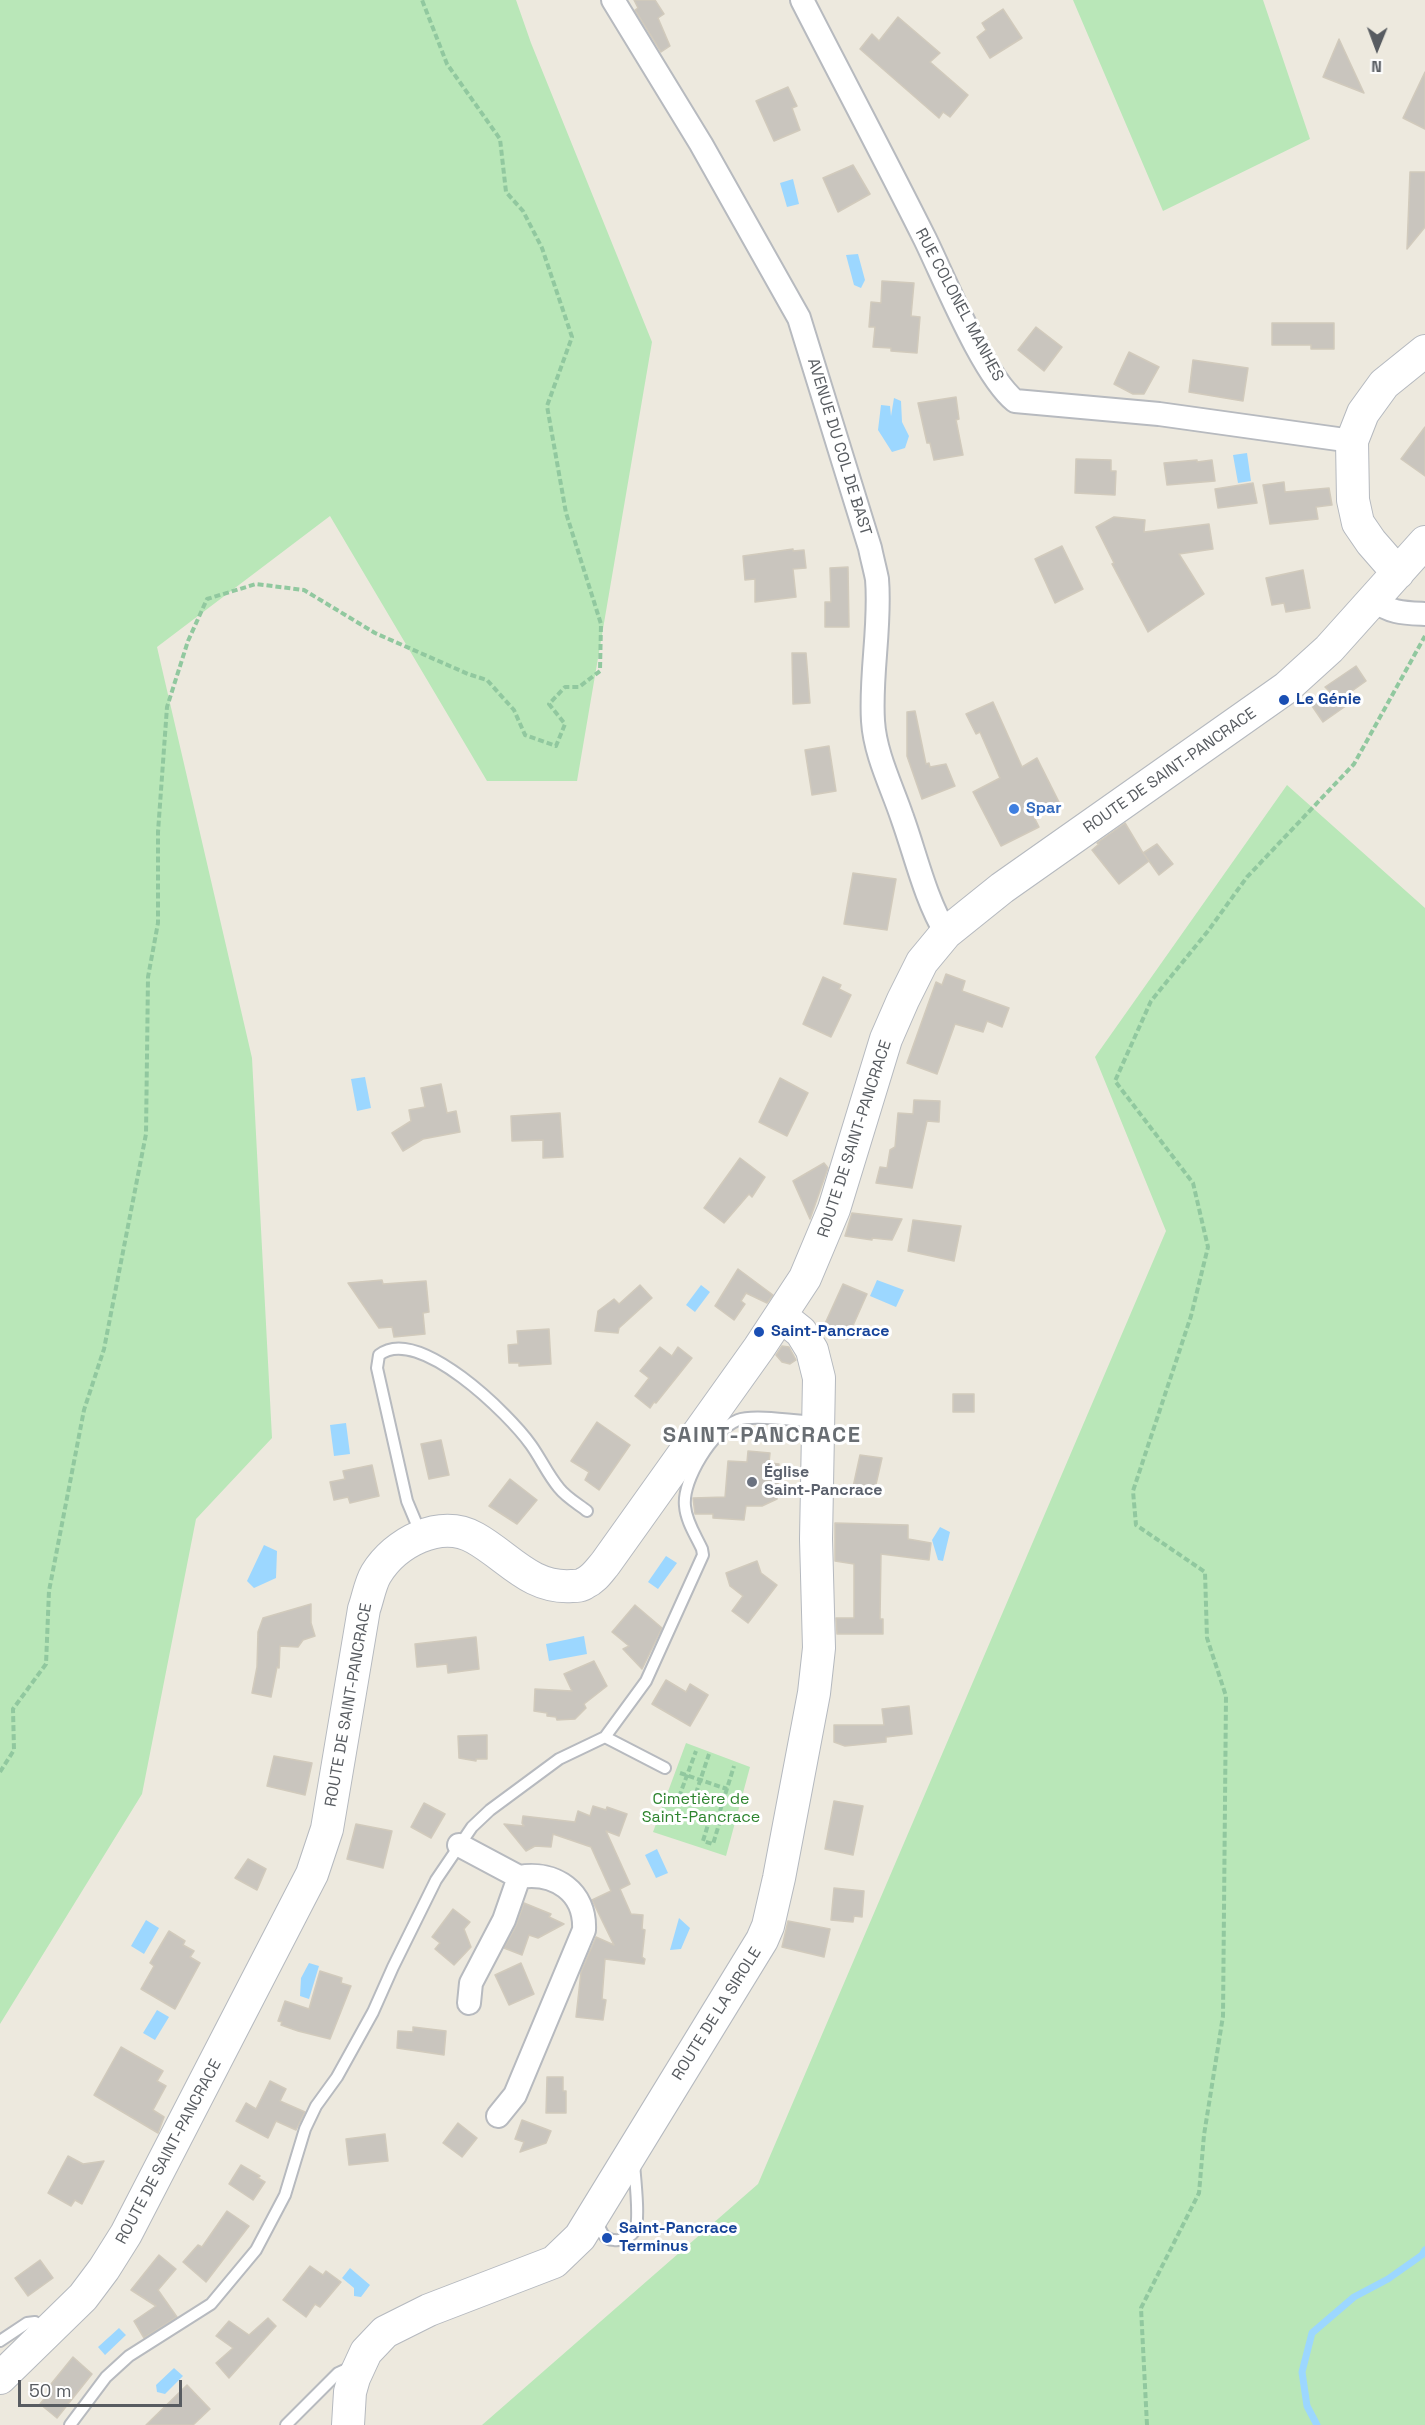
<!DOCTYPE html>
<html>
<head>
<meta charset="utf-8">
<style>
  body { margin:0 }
  #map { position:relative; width:1425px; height:2425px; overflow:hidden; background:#ede9de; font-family:"Space Grotesk",sans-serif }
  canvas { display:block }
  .north { position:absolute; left:1347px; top:18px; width:60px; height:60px; -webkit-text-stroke:4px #fff; paint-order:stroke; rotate:181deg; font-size:16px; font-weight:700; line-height:24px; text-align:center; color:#585c61 }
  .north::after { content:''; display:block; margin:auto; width:21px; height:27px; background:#585c61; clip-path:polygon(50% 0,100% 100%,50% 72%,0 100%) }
  .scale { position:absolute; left:18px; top:2380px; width:164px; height:27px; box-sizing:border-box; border:3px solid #585c61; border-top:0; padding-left:8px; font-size:18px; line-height:21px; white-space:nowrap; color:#585c61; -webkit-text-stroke:4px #fff; paint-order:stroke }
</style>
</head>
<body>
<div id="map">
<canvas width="1425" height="2425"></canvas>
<div class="north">N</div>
<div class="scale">50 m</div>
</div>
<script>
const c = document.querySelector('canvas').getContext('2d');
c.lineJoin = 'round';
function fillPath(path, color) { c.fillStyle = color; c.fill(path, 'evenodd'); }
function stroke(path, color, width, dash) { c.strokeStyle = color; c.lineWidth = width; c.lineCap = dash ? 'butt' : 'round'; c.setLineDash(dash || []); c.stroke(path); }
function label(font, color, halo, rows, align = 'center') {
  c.font = font + ' "Space Grotesk",sans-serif'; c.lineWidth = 6; c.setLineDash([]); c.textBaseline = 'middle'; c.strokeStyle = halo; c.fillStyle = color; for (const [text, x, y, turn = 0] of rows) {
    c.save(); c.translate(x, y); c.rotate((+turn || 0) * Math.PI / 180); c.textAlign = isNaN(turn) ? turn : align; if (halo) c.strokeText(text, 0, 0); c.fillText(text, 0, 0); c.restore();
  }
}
fillPath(new Path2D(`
  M0,0H516L531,43L652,342L577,781H487L330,516L157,647L252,1058L272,1438L196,1519L142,1794L0,2024Z
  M1073,0H1263L1310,139L1163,211Z
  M1287,785L1425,908V2425H482L758,2184L1166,1231L1095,1057Z
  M686,1743L750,1767L726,1856L653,1832Z`), '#b9e7b8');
fillPath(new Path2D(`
  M793,179L799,204L787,207L780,183Z
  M858,254L865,280L861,288L854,285L846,255Z
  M894,398L901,401L902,422L909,436L905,448L892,452L878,430L881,405L890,406L891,416Z
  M1247,453L1251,481L1238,483L1233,455Z
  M365,1077L371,1108L357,1111L351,1079Z
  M877,1280L904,1290L896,1307L870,1296Z
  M701,1285L710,1292L695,1312L686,1305Z
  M346,1423L350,1454L334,1456L330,1425Z
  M940,1527L950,1532L943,1561L938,1560L932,1540Z
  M264,1545L277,1551L276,1578L254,1588L247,1581Z
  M666,1556L677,1563L658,1589L648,1582Z
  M584,1636L587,1654L549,1661L546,1644Z
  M657,1849L668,1873L656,1878L645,1855Z
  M679,1918L690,1928L681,1949L670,1950Z
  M146,1920L159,1928L144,1954L131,1946Z
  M309,1963L319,1966L309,1999L300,1996L301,1978Z
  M157,2010L169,2017L155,2040L143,2033Z
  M350,2268L370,2285L361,2297L354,2296V2288L342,2278Z
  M119,2328L126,2335L105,2355L98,2347Z
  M174,2368L183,2376L165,2394L157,2392L156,2385Z`), '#9cd7ff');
stroke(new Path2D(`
  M1317,2425L1307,2406L1302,2372L1312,2333L1354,2297L1388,2279L1422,2255L1425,2250`), '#9cd7ff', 7);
const building = new Path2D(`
  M634,0H655L664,14L658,18L670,46L661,52L635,10L638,8Z
  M1003,9L1022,38L990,58L977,37L986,30L982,23Z
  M898,17L940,53L930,62L968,95L950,117L943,112L939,118L860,49L872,34L879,41Z
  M1339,39L1364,93L1323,77Z
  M1425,72V129L1403,118Z
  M788,87L797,106L792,108L800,130L774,141L756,101Z
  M853,165L870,194L838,212L823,178Z
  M1410,172H1425V227L1407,249Z
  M882,281L914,283L911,316L920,317L917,353L891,351V348L873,347L875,327H869L871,302L881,303Z
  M1272,323H1334V349H1311V345H1272Z
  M1036,327L1062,347L1044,371L1018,350Z
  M1129,352L1159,367L1144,394H1133L1114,384Z
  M1193,360L1248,368L1243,401L1189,392Z
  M956,397L959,419L956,420L963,455L934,460L930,443H927L918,403Z
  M1425,427V476L1401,459Z
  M1076,459L1111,460V471H1116L1115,495L1075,493Z
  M1197,460V462L1212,460L1215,481L1167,485L1164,463Z
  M1284,482L1285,492L1329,488L1332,505L1316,507L1318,519L1270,524L1263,485Z
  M1253,483L1257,503L1218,508L1215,489Z
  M1114,517L1145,520L1144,532L1209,524L1213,549L1179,554L1204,594L1148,632L1112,564L1114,563L1096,527Z
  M1062,546L1083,589L1055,603L1035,559Z
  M793,549V551L804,550L806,568L793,569L796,597L755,602V579L745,580L743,556Z
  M848,567L849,627H825V602H831L830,568Z
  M1303,570L1310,608L1286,612L1284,603L1272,605L1266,578Z
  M792,653H806L810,703L793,704Z
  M1356,666L1366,681L1345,696L1350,703L1323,722L1310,703L1329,691L1325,687Z
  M993,702L1022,767L1037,758L1059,802L1033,815L1039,827L1001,846L973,792L1000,778L980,732L976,734L966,714Z
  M915,711L926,764L929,763L930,767L946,764L955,786L922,799L907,756V712Z
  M829,746L836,791L812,795L805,750Z
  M1125,823L1143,853L1157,844L1173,864L1159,875L1144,854L1149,861L1119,884L1092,850L1099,844L1097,843Z
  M853,873L896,879L887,930L844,924Z
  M946,974L965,981L962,991L1009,1008L1002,1027L987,1021L983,1032L955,1024L937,1074L907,1063L936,982L942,985Z
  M823,977L841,985L839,989L851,995L831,1037L803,1024Z
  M780,1078L808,1093L787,1136L759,1122Z
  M441,1084L447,1113L456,1111L460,1132L423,1139L403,1151L392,1133L411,1121L409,1110L425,1107L421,1088Z
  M914,1100L940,1101L939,1122L927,1121L912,1188L876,1183L880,1167L887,1168L890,1150L895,1147L898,1113L913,1114Z
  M560,1113L563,1157L543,1158V1140L512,1141L511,1116Z
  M740,1158L765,1177L752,1197L749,1194L724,1223L704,1208Z
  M824,1163L828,1168L810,1219L793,1181Z
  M852,1213L902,1219L892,1240L872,1238V1240L845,1236Z
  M913,1220L961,1226L954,1261L908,1251Z
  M738,1269L773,1295L767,1303L746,1293L741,1301L745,1304L734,1320L715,1306Z
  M382,1280L383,1284L426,1281L429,1312L423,1313L425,1334L394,1337L392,1327L379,1328L348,1283Z
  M843,1284L867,1294L847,1339L823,1328Z
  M640,1285L652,1298L619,1328L618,1333L595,1331L598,1311L614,1299L619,1304Z
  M549,1329L551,1364L519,1366V1363H509L508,1345L518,1344L517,1331Z
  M782,1346L789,1347L796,1360L790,1364L782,1362L776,1355Z
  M660,1347L672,1356L678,1347L692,1358L656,1403L654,1402L650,1408L635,1396L649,1378L640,1371Z
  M953,1394H974V1412H953Z
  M597,1422L630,1445L599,1490L585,1480L589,1472L571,1461Z
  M441,1440L449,1475L429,1479L421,1444Z
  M748,1451L770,1453L769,1463L779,1464L777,1499L762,1506H746L744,1520L713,1518V1514H695L693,1498L725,1497L728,1461L747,1462Z
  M860,1455L882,1458L874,1493L853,1487Z
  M372,1465L379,1496L350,1503L348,1497L334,1500L330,1482L345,1479L343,1471Z
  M510,1479L537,1500L517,1524L489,1506Z
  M835,1523L908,1525V1539L931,1543L929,1560L881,1554L880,1619H883V1634H837L836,1618H854V1564L835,1561Z
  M757,1561L761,1573L777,1585L748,1623L732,1611L743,1596L730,1586L726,1573Z
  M311,1604V1623L315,1636L303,1640L298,1647L280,1646L279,1668L277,1667L271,1697L252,1693L257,1667L258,1632L263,1618Z
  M635,1605L662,1628L642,1669L623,1649L629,1646L612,1632Z
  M476,1637L479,1669L448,1673L447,1664L417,1667L415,1644Z
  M594,1661L607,1686L584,1704L586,1708L575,1719L557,1720L556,1717L547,1716V1713L534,1711L535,1689L572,1691L564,1674Z
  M666,1680L686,1692L690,1684L708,1695L690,1726L652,1704Z
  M909,1706L912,1734L886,1737V1742L845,1746L834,1742V1725H884L882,1709Z
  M487,1735V1759H476V1761L459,1758L458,1736Z
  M274,1756L312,1763L305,1795L267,1786Z
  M834,1801L863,1806L853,1855L825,1849Z
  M424,1803L445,1814L431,1838L411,1827Z
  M593,1806L606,1810L607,1807L627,1814L619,1836L606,1831L630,1884L620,1889L631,1914L643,1915L642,1929L645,1930L642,1957L645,1959L644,1964L605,1959L602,1999L606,2000L603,2020L576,2017L581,1972L596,1937L614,1945L592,1900L611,1891L591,1847L553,1834L551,1847L535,1846L526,1851L504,1824L524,1826L522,1823L523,1816L575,1822L578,1811L590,1816Z
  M356,1824L392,1831L383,1868L347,1859Z
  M248,1859L266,1869L257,1890L235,1878Z
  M834,1888L864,1891L862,1917L854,1916L853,1922L831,1920Z
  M524,1903L551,1914L549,1917L564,1924L538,1938L529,1935L522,1955L504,1948L516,1926Z
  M453,1909L470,1922L464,1929L471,1947L454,1965L435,1949L440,1943L432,1937Z
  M788,1921L830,1929L824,1957L782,1947Z
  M169,1931L185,1941L183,1945L194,1951L190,1957L200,1963L175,2009L141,1989L154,1966L150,1963Z
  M521,1963L534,1994L509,2005L495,1975Z
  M320,1971L342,1978L341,1983L351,1986L330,2039L298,2031L281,2025L282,2022L278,2021L285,2001L309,2009Z
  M413,2027L446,2031L444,2055L397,2048L398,2031L413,2032Z
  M121,2047L163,2071L157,2081L166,2086L153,2110L164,2117L158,2133L94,2095Z
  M547,2077H563V2091H566V2113H546Z
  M270,2081L286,2089L280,2101L305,2112L296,2130L276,2121L268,2138L236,2121L246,2103L256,2109Z
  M522,2120L551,2131L546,2143L520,2152L524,2142L515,2139Z
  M458,2123L477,2138L462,2157L443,2143Z
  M385,2134L388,2161L349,2165L346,2139Z
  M68,2156L83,2164L104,2161L82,2204L75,2200L71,2206L48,2193Z
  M241,2165L260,2176L258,2178L265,2182L253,2200L229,2184Z
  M227,2211L249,2226L206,2282L183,2262L198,2245L202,2247Z
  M159,2255L176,2269L158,2290L177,2317L144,2338L134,2321L156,2306L131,2290Z
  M40,2260L53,2278L28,2296L15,2278Z
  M310,2266L323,2275L326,2271L341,2282L320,2307L315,2304L306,2317L283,2300Z
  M268,2318L276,2326L229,2378L216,2363L233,2348L216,2336L229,2321L249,2335Z
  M73,2357L92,2374L57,2418L40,2404L48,2394L47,2389Z
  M187,2385L210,2409L193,2425H146Z`);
fillPath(building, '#c9c5be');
stroke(building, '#d1cabc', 1.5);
const lane = new Path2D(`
  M420,1532L407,1501L377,1368L379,1355C418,1324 510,1415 531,1445C541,1459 548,1475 559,1488C566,1497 578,1504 587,1511
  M605,1737L665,1768
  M597,2220C600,2229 603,2240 614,2240C621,2241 632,2237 635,2230C640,2220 635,2177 634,2164
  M0,2341L27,2323L35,2322L44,2329
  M70,2425L106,2377L129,2356L211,2304L256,2250L285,2195L305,2129L316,2106L337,2077L373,2012L393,1967L436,1880L472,1827L490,1810L559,1759L605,1737L646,1681L703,1555L702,1549C696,1536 686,1521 685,1506C682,1480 713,1430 738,1420C753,1414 798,1421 816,1422
  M286,2425L338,2373L351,2367`);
const street = new Path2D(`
  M613,0L701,144L799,318L870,548C872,558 875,569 877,579C881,626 870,674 873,721C875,754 892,787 902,817C916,856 925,898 946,933
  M802,0C843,80 885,159 925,239C945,280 983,375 1015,401L1159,414L1352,441
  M1374,600C1389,613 1405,613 1425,614
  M459,1845L519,1877L504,1920L471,1983L469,2003
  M498,2116L515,2095L584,1930C586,1892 555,1871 519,1877`);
const secondary = new Path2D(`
  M1398,573L1371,542L1358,523L1353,500L1352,441L1363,413L1384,384L1425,351
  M0,2378L83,2297L104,2269L126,2234L312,1874L327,1829L364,1609C368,1598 370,1584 376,1574C395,1543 440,1518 475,1538C509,1557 530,1589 572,1586C577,1586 581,1586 585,1583C594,1579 599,1571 605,1564L759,1348L805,1278L834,1209L886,1039L903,1000L922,962L946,933L1002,888L1286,688L1329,649L1425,542
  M348,2425L350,2392L354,2378L366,2352L385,2332L429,2310L554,2262L580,2237L762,1940L768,1926L779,1878L814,1693L819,1648L816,1539L819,1378L812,1350L801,1332L781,1316`);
stroke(lane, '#b7babf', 14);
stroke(street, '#b7babf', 26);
stroke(secondary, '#b5b9bf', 34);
stroke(new Path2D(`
  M0,1772L14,1750L13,1709L46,1664L49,1591L84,1410L104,1349L146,1134L148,977L158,923V832L167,707L188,641L207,599L256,584L304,590L375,633L468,674L487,680L514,710L525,735L556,746L565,724L549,704L565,687H579L600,671L601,624L566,513L547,406L572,337L542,248L523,211L506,192L500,139L447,64L422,0
  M680,1773L727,1789
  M679,1797L696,1751
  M693,1802L709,1754
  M720,1811L734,1766
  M710,1818L720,1821L713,1844L703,1841Z
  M1147,2425L1141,2308L1199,2193L1204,2135L1223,2016L1226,1696L1207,1638L1205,1572L1136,1525L1133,1491L1191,1316L1208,1247L1193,1183L1115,1081L1151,1001L1208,931L1247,877L1354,764L1425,636`), '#91c89f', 4, [6, 3]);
stroke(lane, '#fff', 10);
stroke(street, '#fff', 22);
stroke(secondary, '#fff', 32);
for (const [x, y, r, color] of [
  [1284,700,6,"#1a4fb4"],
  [1014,809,6,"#3f7fe0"],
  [759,1332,6,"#1a4fb4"],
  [752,1482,6,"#6b7280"],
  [607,2238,6,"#1a4fb4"]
]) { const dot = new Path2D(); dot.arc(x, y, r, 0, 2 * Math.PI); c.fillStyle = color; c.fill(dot); stroke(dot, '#fff', 2); }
label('16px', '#585c61', '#fff', [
  ["RUE COLONEL MANHES",959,305,62],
  ["AVENUE DU COL DE BAST",839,447,73],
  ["ROUTE DE SAINT-PANCRACE",1170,771,-35],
  ["ROUTE DE SAINT-PANCRACE",855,1139,-72],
  ["ROUTE DE SAINT-PANCRACE",349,1705,-80],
  ["ROUTE DE LA SIROLE",717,2014,-58],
  ["ROUTE DE SAINT-PANCRACE",169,2152,-62]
]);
label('bold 16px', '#164399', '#fff', [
  ["Le Génie",1296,700],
  ["Saint-Pancrace",771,1332],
  ["Saint-Pancrace",619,2229],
  ["Terminus",619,2247]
], 'left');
label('bold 16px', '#366cbe', '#fff', [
  ["Spar",1026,809]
], 'left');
label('bold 16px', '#5b616d', '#fff', [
  ["Église",764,1473],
  ["Saint-Pancrace",764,1491]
], 'left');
label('16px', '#2d842e', '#fff', [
  ["Cimetière de",701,1800],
  ["Saint-Pancrace",701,1818]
]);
c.letterSpacing = '1.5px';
label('bold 22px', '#696e73', '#fff', [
  ["SAINT-PANCRACE",762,1436]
]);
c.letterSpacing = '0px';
</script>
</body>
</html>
